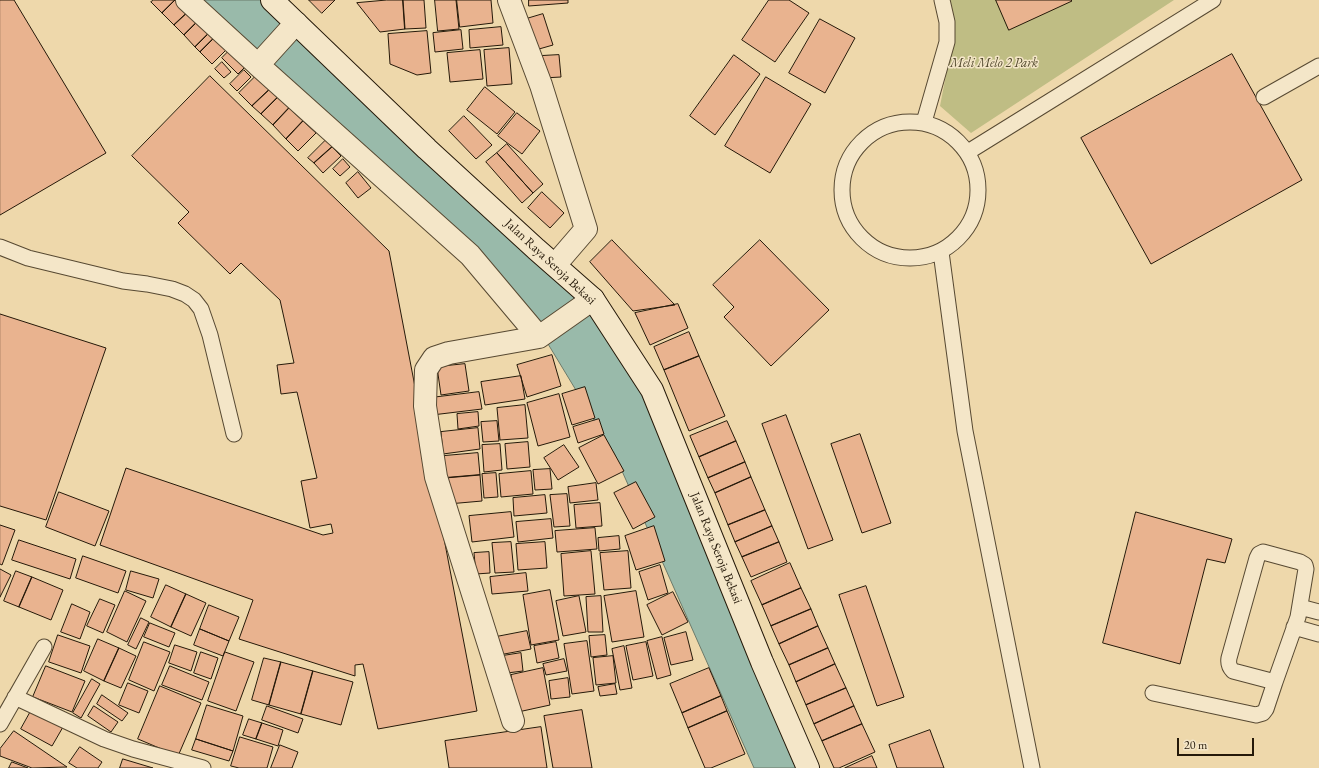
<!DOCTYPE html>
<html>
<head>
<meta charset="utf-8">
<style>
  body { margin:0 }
  #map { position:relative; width:1319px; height:768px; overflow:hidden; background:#eed8ab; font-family:"EB Garamond",serif }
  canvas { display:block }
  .scale { position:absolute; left:1177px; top:738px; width:77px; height:18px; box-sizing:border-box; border:2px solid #251909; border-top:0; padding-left:5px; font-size:12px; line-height:14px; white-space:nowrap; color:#251909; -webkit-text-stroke:3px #f4e6c8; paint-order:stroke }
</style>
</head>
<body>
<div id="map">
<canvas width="1319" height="768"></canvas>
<div class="scale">20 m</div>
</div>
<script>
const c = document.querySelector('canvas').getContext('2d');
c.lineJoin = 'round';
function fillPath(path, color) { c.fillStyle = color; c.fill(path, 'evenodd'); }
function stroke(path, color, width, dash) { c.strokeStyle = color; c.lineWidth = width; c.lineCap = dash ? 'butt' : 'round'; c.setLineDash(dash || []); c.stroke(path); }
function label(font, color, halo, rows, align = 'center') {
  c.font = font + ' "EB Garamond",serif'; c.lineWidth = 3; c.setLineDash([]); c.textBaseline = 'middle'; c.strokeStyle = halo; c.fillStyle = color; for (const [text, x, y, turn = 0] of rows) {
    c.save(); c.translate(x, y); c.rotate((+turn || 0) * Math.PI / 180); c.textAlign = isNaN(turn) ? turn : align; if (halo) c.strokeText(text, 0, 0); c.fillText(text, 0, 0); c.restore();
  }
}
fillPath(new Path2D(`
  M947,0H1174L971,133L940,106L951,49Z`), '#bfbd84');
const water = new Path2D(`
  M187,0H272L593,299L652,390L809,768H754L614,453L542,334Z`);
fillPath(water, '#99baaa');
stroke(water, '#6b7a6a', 1);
const building = new Path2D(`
  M0,0H14L106,153L0,215Z
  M154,0H175L162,13L151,2Z
  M175,0H177L188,12L174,25L162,13Z
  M309,0H335L322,13Z
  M387,0H403L405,29L380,32L357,3Z
  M403,0H424L426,28L405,29Z
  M435,0H456L459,29L438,31Z
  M457,0H491L493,23L460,27Z
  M529,0H568V3L529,6Z
  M769,0H789L809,13L775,62L742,40Z
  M996,0H1071L1072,1L1009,30Z
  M188,12L198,21L184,35L174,25Z
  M543,14L553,45L532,51L523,20Z
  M820,19L855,38L825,93L789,73Z
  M198,21L209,33L195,47L184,35Z
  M501,27L503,45L470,48L469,30Z
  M461,30L463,49L435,52L433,33Z
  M427,31L431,73L417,75L390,64L388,34Z
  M209,33L214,38L200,52L195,47Z
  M214,38L226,50L212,64L200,52Z
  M509,48L512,84L487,86L484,50Z
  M230,50L246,66L238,74L222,58Z
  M480,50L483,79L450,82L447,53Z
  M1232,54L1302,180L1151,264L1081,138Z
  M559,55L561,77L543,78L541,56Z
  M734,55L760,74L715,135L690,116Z
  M222,62L231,72L224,78L215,69Z
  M244,70L251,77L237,91L230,84Z
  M210,76L389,251L477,711L378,729L363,664L355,665V676L239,639L253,600L100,545L126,468L323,535L333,533L331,524L310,528L301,481L317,478L297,392L281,394L277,365L294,363L280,300L241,263L230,274L178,223L189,212L132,156Z
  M256,76L270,89L252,106L239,93Z
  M766,77L811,104L770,173L725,146Z
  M485,87L515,112L497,134L467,110Z
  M270,89L278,97L261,114L252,106Z
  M278,97L289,108L273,125L261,114Z
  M289,108L303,121L286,139L273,125Z
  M517,113L540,131L522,154L498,136Z
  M464,116L492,145L476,159L449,131Z
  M303,121L316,133L298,151L286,139Z
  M326,140L332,147L314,163L308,158Z
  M507,144L543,184L533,193L497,153Z
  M332,147L341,156L323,173L314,163Z
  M497,153L533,193L522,203L486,162Z
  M343,159L350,167L340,176L333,169Z
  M358,172L371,188L358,198L346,183Z
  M542,192L564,213L550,228L528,208Z
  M612,240L675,305L633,311L590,262Z
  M760,240L829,310L771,366L724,317L734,307L713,285Z
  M678,304L688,328L650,345L635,313Z
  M0,314L106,348L46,520L0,506Z
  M689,332L699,356L664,370L654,347Z
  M552,355L561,386L527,397L517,365Z
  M699,356L725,416L689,431L664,370Z
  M465,364L469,391L441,395L437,367Z
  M521,376L525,399L485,405L481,382Z
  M585,387L595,418L572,425L562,394Z
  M479,392L482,409L432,415L430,398Z
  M559,394L570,437L538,446L527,403Z
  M525,405L528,438L500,440L497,408Z
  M478,412L479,426L458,429L457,414Z
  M786,415L833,540L808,549L762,424Z
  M599,419L604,434L578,443L573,427Z
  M497,421L499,441L483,442L481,422Z
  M727,421L736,441L699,457L690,436Z
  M478,428L480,449L443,454L441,432Z
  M860,434L891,523L862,533L831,444Z
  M604,435L624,471L598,484L579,448Z
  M736,441L745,462L708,478L699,457Z
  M528,442L530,467L507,469L505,444Z
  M500,444L502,470L484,472L482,445Z
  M564,445L579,467L558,480L544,458Z
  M478,453L480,475L445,478L444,456Z
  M745,462L751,477L715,493L708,478Z
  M550,469L552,489L535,490L533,470Z
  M531,471L533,494L501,497L499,474Z
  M496,473L498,497L484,498L482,474Z
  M480,475L482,501L448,504L445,478Z
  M751,477L765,510L728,525L715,493Z
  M636,482L655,517L633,529L614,493Z
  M596,483L598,500L570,503L568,487Z
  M59,492L109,511L95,546L46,527Z
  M567,494L570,526L554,527L550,495Z
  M545,495L547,513L514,516L513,498Z
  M600,503L602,526L576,528L574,505Z
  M765,510L772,526L735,542L728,525Z
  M511,512L514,537L472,542L469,516Z
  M1136,512L1232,539L1225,563L1207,559L1180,664L1103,643Z
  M551,519L553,538L518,542L516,522Z
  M0,525L15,530L2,565L0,564Z
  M654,526L665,561L636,570L625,536Z
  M772,526L779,542L742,557L735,542Z
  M595,528L597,549L557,552L555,531Z
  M619,536L620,549L599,551L598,538Z
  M19,540L76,559L70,579L12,560Z
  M511,542L514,572L495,573L492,543Z
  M545,542L547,568L518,570L516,544Z
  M779,542L787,562L751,577L742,557Z
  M591,551L595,594L564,596L561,554Z
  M628,551L631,588L604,590L600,553Z
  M489,552L490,573L476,574L474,553Z
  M83,556L126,571L118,593L76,578Z
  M790,563L801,588L762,605L751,581Z
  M660,565L668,593L648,600L639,572Z
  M0,569L11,575L0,597Z
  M16,571L32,577L19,607L4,601Z
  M131,571L159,579L153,598L126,590Z
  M526,573L528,591L492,594L490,577Z
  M32,577L63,590L51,620L19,607Z
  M166,585L186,594L171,627L151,617Z
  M866,586L904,697L877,706L839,595Z
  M801,588L811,609L771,626L762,605Z
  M550,590L559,640L531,645L523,595Z
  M125,591L146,601L127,642L107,632Z
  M636,591L644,637L612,642L604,596Z
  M673,592L688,622L662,635L647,605Z
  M186,594L206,603L191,636L171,627Z
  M579,596L586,632L563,636L556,601Z
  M601,596L603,632H588L586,597Z
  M100,599L115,605L103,633L87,626Z
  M72,604L90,612L80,639L61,632Z
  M209,605L239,617L229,641L200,629Z
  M811,609L818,626L779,644L771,626Z
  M141,618L149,622L136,649L128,645Z
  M150,623L175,633L169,647L144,637Z
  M818,626L828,648L789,665L779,644Z
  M200,629L229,641L223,656L194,645Z
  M527,631L531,649L499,655L496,637Z
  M686,632L693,660L671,665L664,638Z
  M58,635L90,646L81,673L49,662Z
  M605,635L607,655L591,657L589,636Z
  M662,637L671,675L657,679L647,641Z
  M98,639L119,648L104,681L84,671Z
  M587,641L594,691L572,694L564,644Z
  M144,642L170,652L154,691L129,680Z
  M556,642L559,658L537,663L534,646Z
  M646,642L653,676L633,680L626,646Z
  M175,645L197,652L191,671L169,663Z
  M624,646L632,688L620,690L612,649Z
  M119,648L136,656L121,688L104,681Z
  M828,648L835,664L796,682L789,665Z
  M201,652L218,658L211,679L194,673Z
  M225,652L254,662L236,711L208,701Z
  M521,653L523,671L499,674L496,657Z
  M613,656L616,683L596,685L593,658Z
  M264,658L281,662L269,705L252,700Z
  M564,659L567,671L546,675L543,664Z
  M281,662L313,671L301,714L269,705Z
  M835,664L846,688L806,705L796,682Z
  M46,666L85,681L72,712L33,697Z
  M170,666L209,682L202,700L162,685Z
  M543,668L550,705L518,712L511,675Z
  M709,668L721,696L682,713L670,684Z
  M313,671L353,682L341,725L301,714Z
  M568,678L570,697L551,699L549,681Z
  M92,679L100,684L81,718L73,713Z
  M128,683L148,691L139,713L119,705Z
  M615,684L617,694L600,696L598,687Z
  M160,686L201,703L178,756L138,739Z
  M846,688L854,706L814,724L806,705Z
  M102,695L128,713L122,721L97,704Z
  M721,696L727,711L688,728L682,713Z
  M207,705L243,716L233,751L196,739Z
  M94,706L118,722L111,732L88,716Z
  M267,706L303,719L298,733L262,720Z
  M854,706L862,724L822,741L814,724Z
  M582,710L592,768H553L544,716Z
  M31,711L63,727L52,746L21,729Z
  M727,711L745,754L711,768H705L688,728Z
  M249,719L262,723L256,739L243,735Z
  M262,723L283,730L278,746L256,739Z
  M862,724L875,752L839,768H834L822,741Z
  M541,727L547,768H449L445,741Z
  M930,730L944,768H897L889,745Z
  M14,731L67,767L32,768L0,756V749Z
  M240,737L273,747L267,768H239L231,766Z
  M196,739L233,751L229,761L192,750Z
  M280,745L298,752L292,768H271Z
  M80,747L102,762L98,768H77L69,763Z
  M872,756L877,768H845Z
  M123,759L153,768H120Z
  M12,762L28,768H9Z`);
fillPath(building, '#e9b38f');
stroke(building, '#251909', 1);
const lane = new Path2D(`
  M1264,97L1319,66
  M842 190a68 68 0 1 1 136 0a68 68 0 1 1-136 0Z
  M924,122L947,42V22L942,0
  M968,152L1213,0
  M0,247L28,258L123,281L147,284L172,289L185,294L194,300L201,309L210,335L234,434
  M941,252L965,431L1032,768
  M1263,552L1300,562L1305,565L1306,569L1298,617L1275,682L1233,671C1229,667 1228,664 1229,658L1257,558L1259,554Z
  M1300,607L1319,612
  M1294,627L1319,634
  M1153,693L1256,715L1263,713L1266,709L1275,682
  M15,697L104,739L133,749L203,768
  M0,724L44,647`);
const street = new Path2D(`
  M187,0L258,65
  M509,0L541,85L586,229L555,265
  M296,23L258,65L470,255L539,337
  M513,721L436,477L425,406L426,370L434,358L449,353L539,337L593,299`);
const secondary = new Path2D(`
  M272,0L427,149L536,249L593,299L652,390L762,662L808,768`);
stroke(lane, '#574932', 17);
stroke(street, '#574932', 24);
stroke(secondary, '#251909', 24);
stroke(lane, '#f4e6c8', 15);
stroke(street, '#f4e6c8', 22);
stroke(secondary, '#f4e6c8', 22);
label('italic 13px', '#534a2e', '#f4e6c8', [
  ["Meli Melo 2 Park",994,63]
]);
label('13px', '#251909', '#f4e6c8', [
  ["Jalan Raya Seroja Bekasi",550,262,43],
  ["Jalan Raya Seroja Bekasi",716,548,68]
]);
</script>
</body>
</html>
